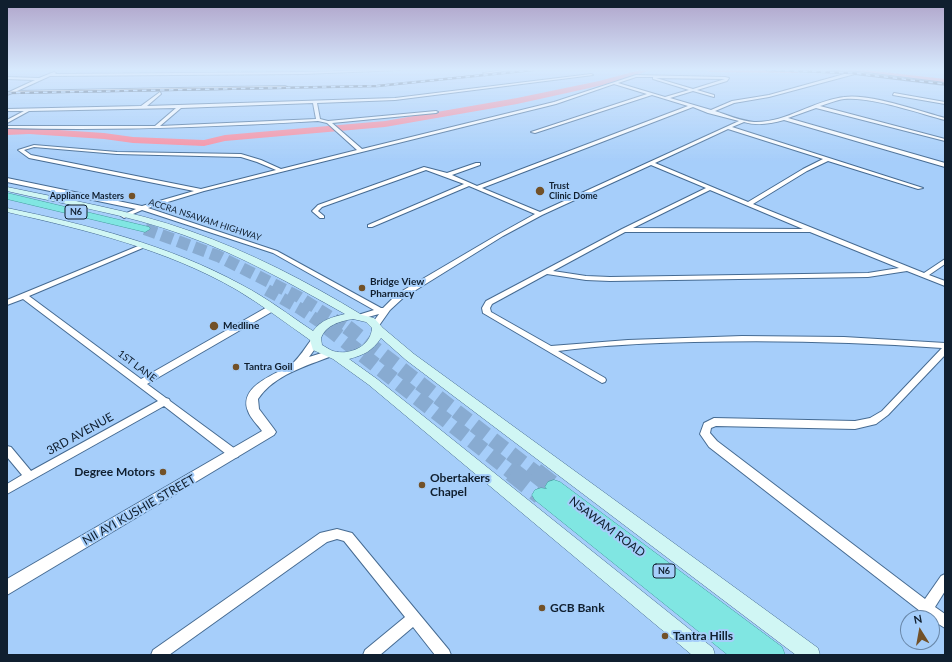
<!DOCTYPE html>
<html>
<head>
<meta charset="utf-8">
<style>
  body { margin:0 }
  #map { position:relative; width:952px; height:662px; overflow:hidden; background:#a6cefa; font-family:Lato,sans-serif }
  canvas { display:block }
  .frame { position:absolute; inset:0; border:8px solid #101f2f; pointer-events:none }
  .north { position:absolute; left:900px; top:610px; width:40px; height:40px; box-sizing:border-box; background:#a6cefa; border:1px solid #6a88a9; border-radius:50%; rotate:349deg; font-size:11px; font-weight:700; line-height:16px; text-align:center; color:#101f2f }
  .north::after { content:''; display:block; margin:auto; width:14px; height:18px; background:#725128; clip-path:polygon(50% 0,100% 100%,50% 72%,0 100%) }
</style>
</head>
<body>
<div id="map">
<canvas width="952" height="662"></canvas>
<div class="frame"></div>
<div class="north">N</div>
</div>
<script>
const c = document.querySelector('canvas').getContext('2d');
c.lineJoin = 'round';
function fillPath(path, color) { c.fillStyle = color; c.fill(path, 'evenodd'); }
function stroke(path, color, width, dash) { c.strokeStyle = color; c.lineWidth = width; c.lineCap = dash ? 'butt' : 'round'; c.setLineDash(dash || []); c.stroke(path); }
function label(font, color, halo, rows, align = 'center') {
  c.font = font + ' Lato,sans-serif'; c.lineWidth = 4; c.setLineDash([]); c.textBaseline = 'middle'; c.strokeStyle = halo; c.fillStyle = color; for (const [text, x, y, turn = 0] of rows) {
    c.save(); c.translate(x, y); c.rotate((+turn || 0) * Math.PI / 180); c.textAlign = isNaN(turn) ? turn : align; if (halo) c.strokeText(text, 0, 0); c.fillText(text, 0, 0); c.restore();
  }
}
fillPath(new Path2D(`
  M640,70H651L603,85L517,104L385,127L225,141L204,146L133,143L104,139L29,134L7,135V129L29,128L104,133L133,137L204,140L225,135L385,121L517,98L599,81Z
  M706,70H800L801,71L797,73L710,72Z
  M848,70H866L945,79V83L851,72Z`), '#fa8b9d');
stroke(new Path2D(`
  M145,229L218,256L299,297L348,328
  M267,290L299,308L329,328`), '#88abd1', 12, [12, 5.5]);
stroke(new Path2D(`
  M327,327L513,473
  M347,327L536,473`), '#88abd1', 15, [15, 8]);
stroke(new Path2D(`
  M512,472L541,495
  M535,472L554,487`), '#88abd1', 20, [20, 10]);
const minor = new Path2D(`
  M381,70H401L303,74L50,76L17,91L285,86L287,87L285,88L12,93L7,95V93L35,80L7,79V77L39,78L54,72L56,73L55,74L303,72Z
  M503,70H509L485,74L483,73Z
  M811,70L858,72L945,83V85L855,74L769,97L734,103L715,111C727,115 741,121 754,122C786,123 812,101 844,97C869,93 919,111 945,118V120C918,113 870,96 844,99C836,100 827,104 820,106L945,139V141L816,108L788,118L945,163V167L784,120C770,124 757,126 744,122L732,127L923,188L918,189L828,161L807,171L753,204L924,273L945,259V264L929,275L945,281V286L907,271L868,277L610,281L586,280L547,274L492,304L490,308L491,312L551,346L628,340L742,336L844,337L945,343V355L888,415L876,424L855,429L716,426L711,428L710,433L717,441L925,599L941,576L945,574V591L935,607L945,614V628L932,620V618H929L709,447L700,434L704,423L714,418L855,421L870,418L882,411L942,348C859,342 777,340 694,342C649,343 603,345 558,351L605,378L606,380L605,382L602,383L483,313L482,308L486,301L622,229L706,188L651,165L542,215L503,236L403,298L390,310L378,327H375L371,325L379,314L361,319H358L357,317L358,315L374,310L273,253L142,210L124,218L121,216L122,215L136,209L7,182V178L142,206L194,191L29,158L18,150L34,145L117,152L241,154L261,160L281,169L357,150L327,123L318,121C214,127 111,131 7,128V126H155L176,108L29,111L7,123V120L24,111H7V109L141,106L160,92L161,94L147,106L395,98L591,74L593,75L395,100L317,103L320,119L328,121L436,111L438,112L436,113L332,123L362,149L554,102L636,75L725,77L729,78L727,81L697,90L714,95V97L693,91L670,98L711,110L732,101L769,95L848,73L812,71ZM636,77H653V79L689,90L665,97L618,83ZM656,78L725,79L693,89ZM614,84L647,94L531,132L535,133L652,95L688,106L477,186L452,175L480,165V163H476L447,173L424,167L318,205L312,211L313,212L320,218H324V216L318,211L322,207L426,170L464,184L368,225V227H372L469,186L535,214L499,234L397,294L383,308H381L277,251L148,208L204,191L556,104ZM313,103L316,119L160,126L181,108ZM693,107L708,113L739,121L540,212L482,188ZM728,129L823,159L803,169L748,202L655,163ZM34,147L117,154L241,157L257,162L276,170L201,189L31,155L24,150ZM710,190L803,229L633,228ZM625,232H810L899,268L868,273L610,277L586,276L553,271Z
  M894,93L945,102V104L893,95Z
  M143,244L145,245V247L29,296L141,379L269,306H275L276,308L275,310L147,384L166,398L169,399L170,401L238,451L239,454L238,457L234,458L230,457L164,406L7,494V484L22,475L7,457V446L11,447L31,471L158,401L23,299L7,305V300Z
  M337,529L352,533L449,650L451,655H435L413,627L380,655H363L365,650L405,617L344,541L337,539L327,542L169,655H151L153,650L320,533Z`);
const tertiary = new Path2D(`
  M315,339L320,342L309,357L328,351L332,352L333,354L332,356C306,366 274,375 258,399L259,409L274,429L276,432L274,435L7,595V579L262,431C258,425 250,418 248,411C238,385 278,374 292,364C299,358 306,347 311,340Z`);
const secondary = new Path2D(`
  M7,187C68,200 131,210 190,231C250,252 308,282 362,315L374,318L383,328L414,354L818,648L820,655H796L406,360L381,338C372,351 364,355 349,359L377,379L713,648L715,655H692L369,385L333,359L313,350L310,340C286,323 262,305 237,290C166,249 86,230 7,212V208C88,225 169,245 242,285C267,298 289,315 313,331C321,320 332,317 345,314C293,285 241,255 184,235C127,214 66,205 7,191ZM353,319L366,322L372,328C371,346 350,356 333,351C330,350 326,347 322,345L321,338C326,325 340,321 353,319Z`);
const trunk = new Path2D(`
  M7,193L149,227L150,229L145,232L7,199Z
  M554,480L560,482L782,647L785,655H728L535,500L532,495L535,490L541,488L547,489L545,487L548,482Z`);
stroke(minor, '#466b92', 2);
stroke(tertiary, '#466b92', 2);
stroke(secondary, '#466b92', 1);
stroke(trunk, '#459c9e', 1);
fillPath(minor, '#fff');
fillPath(tertiary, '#fff');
fillPath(secondary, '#d0f6f4');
fillPath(trunk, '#80e6e2');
const rail = new Path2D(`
  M767,70L852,73L945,84
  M7,93L377,86L533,70`);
stroke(rail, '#2b3e53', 2.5);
stroke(rail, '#a6cefa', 1.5, [4.5]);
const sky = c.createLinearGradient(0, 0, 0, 162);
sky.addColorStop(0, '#afa4ca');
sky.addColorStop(0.43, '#d7e9fd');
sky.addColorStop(1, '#d7e9fd00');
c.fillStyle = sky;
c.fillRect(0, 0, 952, 162);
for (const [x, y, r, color] of [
  [540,191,5,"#725128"],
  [132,196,4,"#725128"],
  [362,288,4,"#725128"],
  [214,326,5,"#725128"],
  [236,367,4,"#725128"],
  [163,472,4,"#725128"],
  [422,485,4,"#725128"],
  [542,608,4,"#725128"],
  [665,636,4,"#725128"]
]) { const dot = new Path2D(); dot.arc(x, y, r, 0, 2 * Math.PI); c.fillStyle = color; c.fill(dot); stroke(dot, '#a6cefa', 1.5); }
label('bold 9px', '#101f2f', '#a6cefa', [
  ["Trust",549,186],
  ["Clinic Dome",549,196],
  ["Appliance Masters",124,196,"right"]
], 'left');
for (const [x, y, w] of [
  [76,212,22],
  [664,571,22]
]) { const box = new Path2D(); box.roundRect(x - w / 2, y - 7, w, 14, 3); c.fillStyle = '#a6cefa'; c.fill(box); stroke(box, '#101f2f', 1); }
label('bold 9px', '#101f2f', null, [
  ["N6",76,212],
  ["N6",664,571]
]);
label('9px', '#101f2f', '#a6cefa', [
  ["ACCRA NSAWAM HIGHWAY",205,220,18]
]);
label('bold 10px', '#101f2f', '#a6cefa', [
  ["Bridge View",370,282],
  ["Pharmacy",370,294],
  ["Medline",223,326],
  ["Tantra Goil",244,367]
], 'left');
label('10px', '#101f2f', '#a6cefa', [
  ["1ST LANE",137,366,37]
]);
label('12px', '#101f2f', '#a6cefa', [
  ["3RD AVENUE",80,434,-29],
  ["NII AYI KUSHIE STREET",139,510,-30],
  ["NSAWAM ROAD",607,527,37]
]);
label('bold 12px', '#101f2f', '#a6cefa', [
  ["Degree Motors",155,472,"right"],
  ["Obertakers",430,478],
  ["Chapel",430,492],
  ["GCB Bank",550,608],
  ["Tantra Hills",673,636]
], 'left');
</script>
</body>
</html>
